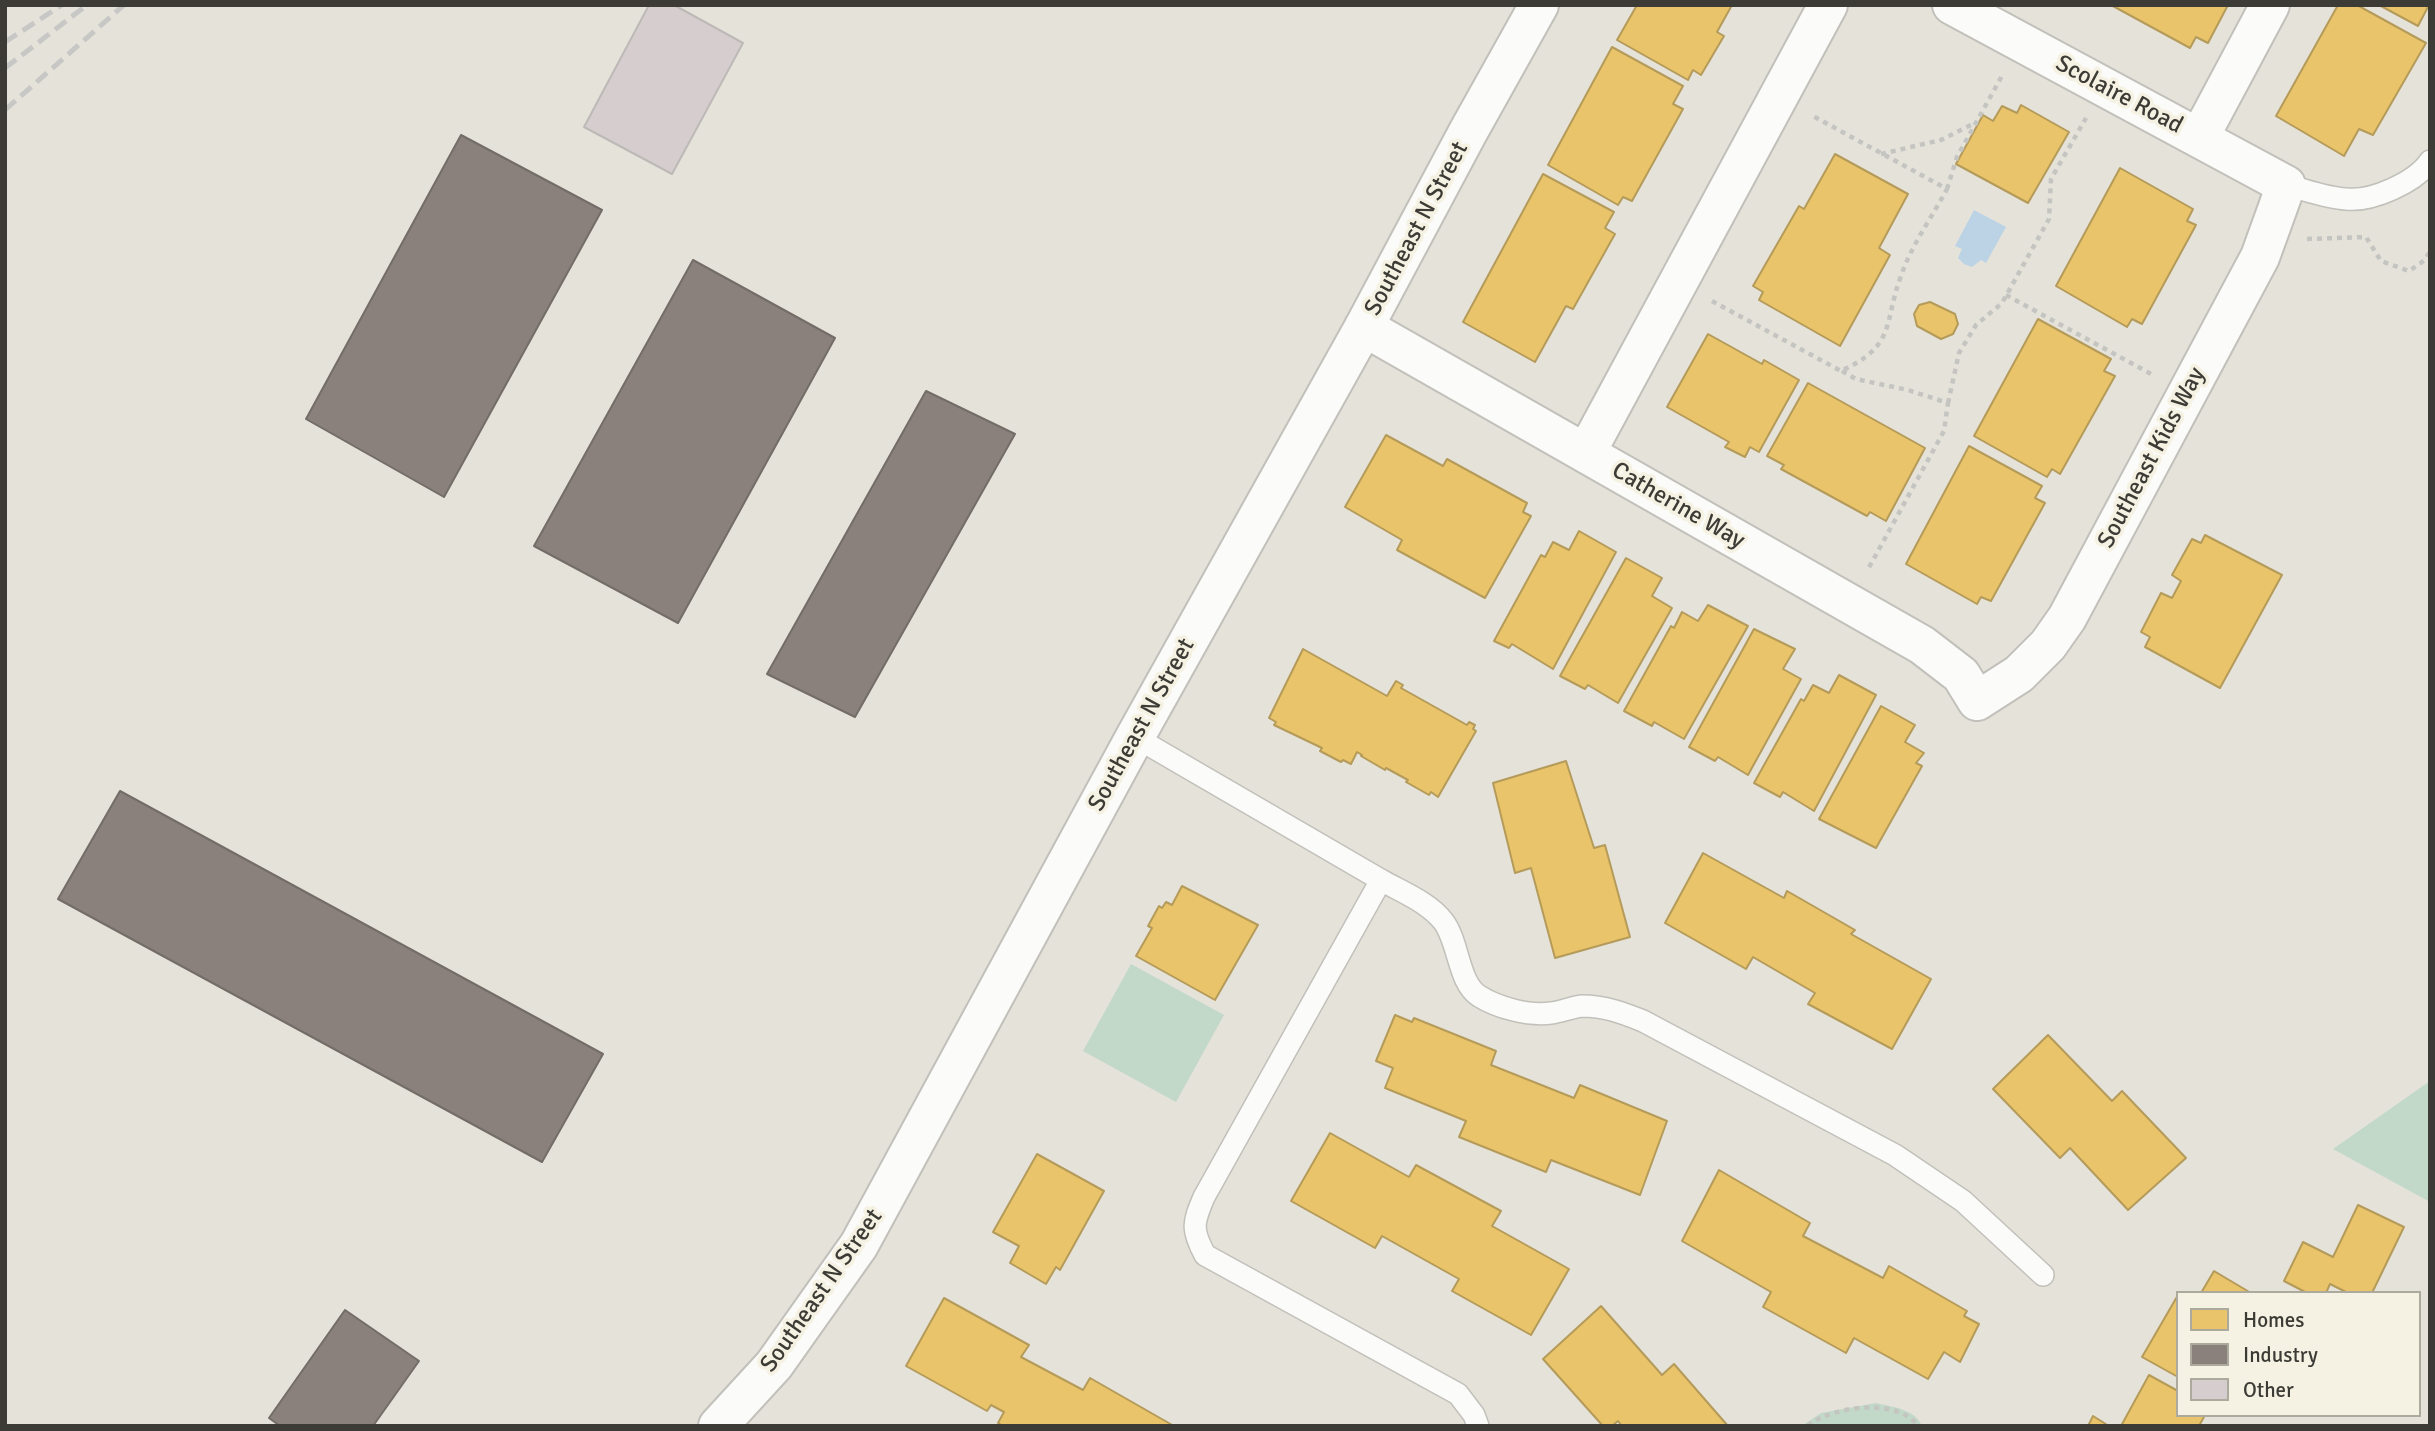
<!DOCTYPE html>
<html>
<head>
<meta charset="utf-8">
<style>
  body { margin:0 }
  #map { position:relative; width:2435px; height:1431px; overflow:hidden; background:#e5e2da; font-family:Signika,sans-serif }
  canvas { display:block }
  .frame { position:absolute; inset:0; border:7px solid #3c3b35; pointer-events:none }
  .legend { position:absolute; left:2176px; top:1291px; width:245px; height:126px; box-sizing:border-box; background:#f6f2e3; border:2px solid #aca99d; margin:0; padding:9px 12px; list-style:none; font-size:21px; color:#3c3b35 }
  .legend li { display:flex; align-items:center; gap:14px; height:35px }
  .legend b { width:35px; border:2px solid #aca99d }
</style>
</head>
<body>
<div id="map">
<canvas width="2435" height="1431"></canvas>
<div class="frame"></div>
<ul class="legend">
<li><b style="height:19px;background:#e9c46a"></b>Homes</li>
<li><b style="height:19px;background:#8a817c"></b>Industry</li>
<li><b style="height:19px;background:#d5cdce"></b>Other</li>
</ul>
</div>
<script>
const c = document.querySelector('canvas').getContext('2d');
c.lineJoin = 'round';
function fillPath(path, color) { c.fillStyle = color; c.fill(path, 'evenodd'); }
function stroke(path, color, width, dash) { c.strokeStyle = color; c.lineWidth = width; c.lineCap = dash ? 'butt' : 'round'; c.setLineDash(dash || []); c.stroke(path); }
function label(font, color, halo, rows, align = 'center') {
  c.font = font + ' Signika,sans-serif'; c.lineWidth = 7; c.setLineDash([]); c.textBaseline = 'middle'; c.strokeStyle = halo; c.fillStyle = color; for (const [text, x, y, turn = 0] of rows) {
    c.save(); c.translate(x, y); c.rotate((+turn || 0) * Math.PI / 180); c.textAlign = isNaN(turn) ? turn : align; if (halo) c.strokeText(text, 0, 0); c.fillText(text, 0, 0); c.restore();
  }
}
fillPath(new Path2D(`
  M1131,964L1224,1015L1176,1102L1083,1051Z
  M2430,1081V1202L2333,1149Z
  M1876,1403C1893,1407 1915,1409 1922,1426H1802L1821,1413Z`), '#c2d8c8');
fillPath(new Path2D(`
  M1974,210L2006,227L1986,263L1981,260L1972,267L1964,264L1958,258L1962,249L1955,246Z`), '#bbd3e5');
const homes = new Path2D(`
  M1637,5H1732L1717,32L1724,36L1701,75L1693,70L1688,80L1617,40Z
  M2111,5H2228L2208,43L2196,37L2190,48Z
  M2338,5H2357L2426,43L2373,135L2359,129L2344,156L2276,116Z
  M2379,5H2429L2418,26Z
  M1612,47L1683,86L1673,104L1683,109L1632,201L1623,197L1618,205L1548,165Z
  M2021,105L2069,132L2028,203L1956,164L1983,115L1993,121L2002,106L2017,113Z
  M1835,154L1908,194L1879,248L1890,255L1840,346L1759,300L1763,292L1753,286L1799,206L1804,209Z
  M2120,168L2193,209L2187,221L2196,225L2142,324L2132,319L2127,327L2056,286Z
  M1543,174L1614,212L1605,228L1615,234L1573,309L1566,306L1535,362L1463,322Z
  M1930,302L1955,314L1958,324L1953,334L1941,339L1917,326L1914,314L1919,305Z
  M2038,319L2111,359L2104,371L2115,376L2060,474L2052,469L2047,477L1974,436Z
  M1708,334L1762,364L1764,360L1799,380L1759,452L1750,447L1745,457L1725,447L1729,442L1667,407Z
  M1808,383L1925,448L1886,521L1870,512L1867,516L1781,469L1784,465L1767,456Z
  M1386,435L1443,466L1447,459L1527,503L1523,512L1531,516L1485,598L1397,550L1402,540L1345,507Z
  M1969,446L2042,486L2035,498L2045,503L1991,601L1981,597L1977,604L1906,564Z
  M1579,531L1616,552L1553,669L1512,644L1509,648L1494,641L1541,555L1545,557L1553,542L1569,550Z
  M2205,535L2282,575L2220,688L2145,647L2150,637L2141,632L2161,593L2172,598L2181,581L2172,575L2192,539L2201,543Z
  M1626,558L1662,578L1652,596L1672,608L1618,703L1588,685L1585,689L1560,676Z
  M1708,605L1748,626L1684,739L1654,722L1652,726L1624,711L1671,626L1674,628L1682,612L1698,621Z
  M1754,629L1795,649L1783,669L1801,679L1748,775L1718,757L1715,761L1689,747Z
  M1303,649L1387,696L1396,681L1403,685L1401,688L1467,725L1469,722L1475,725L1473,729L1476,731L1438,797L1431,792L1429,795L1406,782L1408,780L1386,768L1385,770L1361,756L1362,755L1357,752L1351,764L1343,760L1341,762L1320,751L1322,748L1274,725L1276,722L1269,718Z
  M1839,675L1876,695L1814,811L1783,792L1780,797L1754,783L1801,699L1804,701L1813,685L1829,693Z
  M1881,706L1915,725L1905,742L1924,753L1916,763L1922,766L1876,848L1819,819Z
  M1566,761L1594,848L1605,845L1630,937L1555,958L1531,868L1515,873L1493,783Z
  M1703,853L1784,898L1787,891L1855,930L1851,934L1931,979L1892,1049L1808,1004L1815,993L1753,957L1746,969L1665,923Z
  M1182,886L1258,925L1215,1000L1136,956L1152,928L1148,926L1159,906L1162,908L1166,902L1172,905Z
  M1395,1015L1412,1022L1414,1018L1496,1051L1491,1065L1574,1098L1580,1085L1667,1121L1640,1195L1551,1160L1546,1172L1459,1137L1466,1121L1385,1088L1393,1068L1376,1061Z
  M2048,1035L2112,1101L2122,1091L2186,1158L2128,1210L2070,1148L2060,1158L1993,1089Z
  M1330,1133L1409,1177L1416,1165L1501,1211L1492,1226L1569,1269L1531,1335L1452,1291L1459,1279L1382,1236L1375,1248L1291,1201Z
  M1037,1154L1104,1191L1060,1270L1056,1267L1046,1284L1010,1263L1019,1246L993,1232Z
  M1719,1170L1810,1223L1803,1236L1883,1278L1889,1266L1967,1311L1964,1316L1979,1324L1960,1362L1944,1352L1928,1379L1854,1338L1846,1353L1763,1307L1771,1292L1682,1241Z
  M2358,1205L2404,1227L2372,1293H2348L2330,1284L2326,1293H2307L2284,1281L2303,1242L2333,1257Z
  M2214,1271L2251,1293H2201Z
  M2178,1295V1377L2142,1357Z
  M944,1298L1029,1345L1021,1357L1083,1390L1090,1378L1174,1426H1003L998,1423L1004,1412L991,1405L987,1411L906,1366Z
  M1601,1306L1662,1375L1674,1364L1728,1426H1622L1618,1421L1612,1426H1603L1543,1359Z
  M2149,1375L2178,1391V1415H2205L2199,1426H2121Z
  M2093,1416L2109,1426H2088Z`);
fillPath(homes, '#e9c46a');
stroke(homes, '#b59b5a', 2);
const industry = new Path2D(`
  M461,135L602,210L444,497L306,419Z
  M693,260L835,338L678,623L534,546Z
  M926,391L1015,434L855,717L767,674Z
  M120,791L603,1054L542,1162L58,899Z
  M345,1310L419,1361L373,1426H280L269,1418Z`);
fillPath(industry, '#8a817c');
stroke(industry, '#736c67', 2);
const building = new Path2D(`
  M649,5H674L743,43L672,174L584,127Z`);
fillPath(building, '#d5cdce');
stroke(building, '#bdb9b7', 2);
const lane = new Path2D(`
  M2286,185C2306,190 2327,198 2346,199C2372,202 2416,182 2430,161
  M1135,737L1381,880
  M1478,1426L1474,1415L1458,1394L1205,1255C1191,1229 1193,1223 1204,1197L1381,880C1402,892 1428,902 1443,921C1459,941 1458,983 1479,996C1498,1008 1529,1016 1551,1013C1561,1012 1572,1007 1582,1006C1605,1006 1623,1013 1643,1021L1895,1155L1963,1201L2043,1275`);
const street = new Path2D(`
  M2199,138L2270,5
  M1364,327L1922,645L1961,675L1977,701L2019,674L2048,645L2067,618L2260,257L2286,185L1952,5
  M1586,453L1828,5`);
const secondary = new Path2D(`
  M718,1426L774,1365L859,1245L1135,737L1364,327L1468,132L1539,5`);
stroke(lane, '#c2c0ba', 24);
stroke(street, '#c2c0ba', 42);
stroke(secondary, '#c2c0ba', 42);
stroke(new Path2D(`
  M1881,154L1941,140L1975,123
  M1947,189L1957,157L2003,74
  M2307,239L2366,237L2381,261L2409,271L2425,260L2430,251
  M2006,295L2153,375
  M1712,301L1841,371C1897,345 1883,324 1901,276C1911,246 1932,217 1947,189L1813,116
  M1842,371L1856,379L1908,390L1948,403L1944,431L1867,571
  M1948,403L1959,353L1976,325L2002,303L2049,219L2051,179L2086,118
  M1808,1426C1831,1406 1898,1397 1918,1426`), '#c4c4c1', 4.5, [5, 5]);
stroke(lane, '#fbfbf9', 21);
stroke(street, '#fbfbf9', 38);
stroke(secondary, '#fbfbf9', 38);
stroke(new Path2D(`
  M5,42L62,5
  M5,68L87,5
  M5,110L124,5`), '#c7c7c5', 5, [14, 7]);
label('24px', '#3c3b35', '#f6f2e3', [
  ["Scolaire Road",2119,95,28],
  ["Southeast N Street",1417,229,-62],
  ["Southeast Kids Way",2152,458,-62],
  ["Catherine Way",1678,506,30],
  ["Southeast N Street",1142,725,-61],
  ["Southeast N Street",822,1291,-55]
]);
</script>
</body>
</html>
